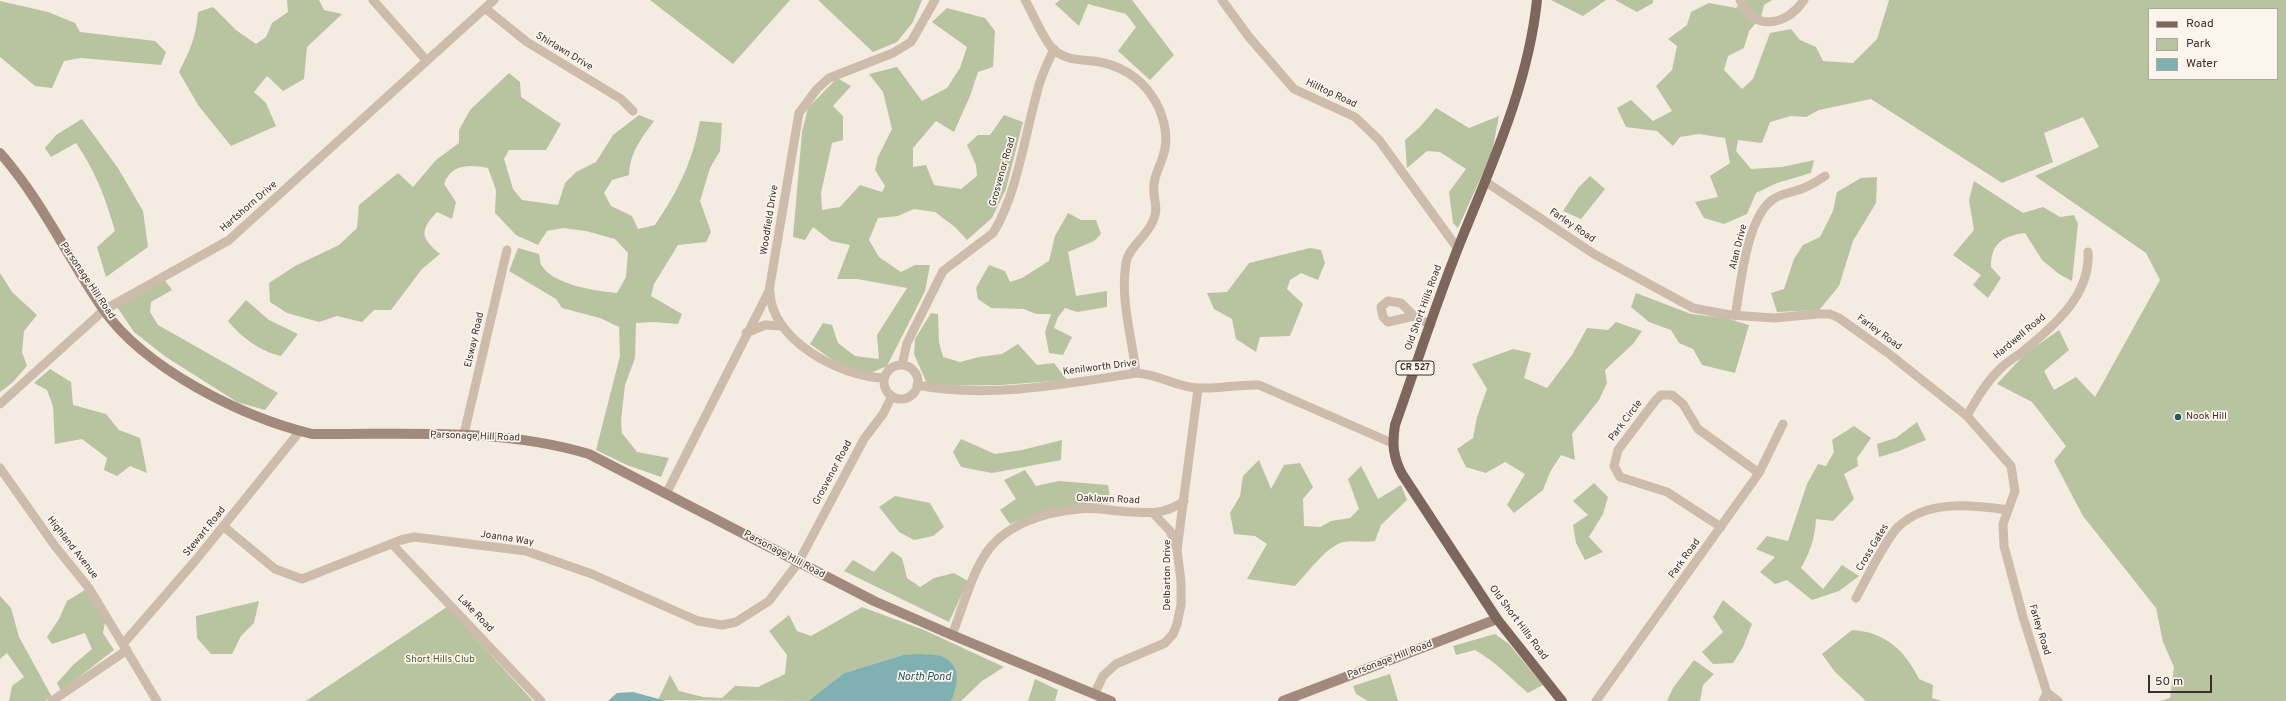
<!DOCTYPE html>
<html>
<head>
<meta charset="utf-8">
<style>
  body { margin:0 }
  #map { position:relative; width:2286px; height:701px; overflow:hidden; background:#f4ebe1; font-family:Overpass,sans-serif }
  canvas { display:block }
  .legend { position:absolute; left:2148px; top:8px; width:130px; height:72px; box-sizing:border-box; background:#fbf5ee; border:1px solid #aea6a0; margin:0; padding:5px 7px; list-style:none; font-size:12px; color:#3b302b }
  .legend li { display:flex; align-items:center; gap:8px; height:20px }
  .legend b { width:20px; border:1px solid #aea6a0 }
  .scale { position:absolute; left:2148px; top:675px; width:64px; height:18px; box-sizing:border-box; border:2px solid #3b302b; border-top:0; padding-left:5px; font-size:12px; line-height:14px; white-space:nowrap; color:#3b302b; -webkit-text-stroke:3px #fbf5ee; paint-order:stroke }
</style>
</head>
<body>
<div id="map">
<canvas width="2286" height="701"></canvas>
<ul class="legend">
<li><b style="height:5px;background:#7d675c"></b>Road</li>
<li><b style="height:11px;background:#b8c4a0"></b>Park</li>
<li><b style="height:11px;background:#7fb0b2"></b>Water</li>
</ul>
<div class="scale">50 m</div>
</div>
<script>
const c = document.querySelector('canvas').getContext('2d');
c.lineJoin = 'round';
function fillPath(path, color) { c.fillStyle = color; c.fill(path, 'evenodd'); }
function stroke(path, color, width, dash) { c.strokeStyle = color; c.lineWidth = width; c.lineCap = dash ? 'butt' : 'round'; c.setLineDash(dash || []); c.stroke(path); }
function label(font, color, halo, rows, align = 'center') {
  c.font = font + ' Overpass,sans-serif'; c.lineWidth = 3.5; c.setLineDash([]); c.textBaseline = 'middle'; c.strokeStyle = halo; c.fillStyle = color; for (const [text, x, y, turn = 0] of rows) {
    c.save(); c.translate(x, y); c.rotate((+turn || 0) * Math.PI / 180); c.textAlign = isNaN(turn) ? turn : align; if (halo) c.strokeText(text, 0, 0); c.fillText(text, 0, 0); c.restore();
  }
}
fillPath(new Path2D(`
  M287,0H319L324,10L342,14L307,47L304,79L283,91L267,76L254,92L266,103L276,126L231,146L198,105L179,72C190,50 196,38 198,12L213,7L236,30L256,44L266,37L272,23L288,12Z
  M650,0H790L733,64Z
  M818,0H922L913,22L897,42L873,52Z
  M1060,0H1132L1174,55L1150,80L1118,51L1136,27L1126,14L1088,4L1079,26L1055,4Z
  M1551,0H1606L1583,16Z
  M1615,0H1653V3L1637,12Z
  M1744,0H1772L1764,5L1761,17L1749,31L1744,48L1728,56L1724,70L1742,89L1753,79L1770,33L1791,29L1800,40L1816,47L1823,61L1853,63L1877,39L1889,0H2286V701H2160L2170,698L2174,667L2163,642L2156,608L2083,516L2054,461L2066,446L2032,402L1997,384L2025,354L2059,330L2069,350L2044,371L2054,390L2076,377L2095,397L2160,280L2146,253L2035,176L2099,147L2083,117L2044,133L2053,162L2002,183L1871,99L1819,110L1806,117L1791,116L1770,122L1762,143L1738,140L1736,151L1751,169L1782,167L1814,160L1811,173L1777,183L1756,193L1747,214L1724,224L1704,218L1695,202L1718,197L1710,176L1730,163L1725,138L1699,134L1680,137L1673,146L1657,131L1626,127L1617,108L1631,100L1653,121L1672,111L1656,86L1672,70L1677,46L1668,39L1687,25L1691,12L1709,3L1736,8ZM2149,9H2277V79H2149Z
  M0,1L48,12L75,23L80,32L155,41L166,52L161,65L81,58L64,61L52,88L35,86L0,57Z
  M947,8L985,18L995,31L993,67L978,72L970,96L954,132L936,121L913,148V167L926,165L934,185L961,189L977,176L976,165L967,145L978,135H990L1004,115L1023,122L1006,189L992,218L967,240L955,227L935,212L914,209L898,216L878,218L869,240L879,257L901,272L915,265H930L925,291L887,366L868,374L834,361L810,344L823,323L832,325L838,343L855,356L879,359L877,335L907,288L857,279H837L850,245L831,241L813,227L805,240L793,237L802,132L808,108L837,78L851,86L833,106L843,116V140L832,143L821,193L822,210L840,207L860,185L882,192L885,186L875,170L878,157L892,129L883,92L869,74L897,67L922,101L947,88L960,68L967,47L932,22Z
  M509,73L520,82L521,97L561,124L546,150H509L504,159L513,189L522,200L558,205L565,183L576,172L596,162L613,135L639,115L654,121C641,139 630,152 629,175L612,180L604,193L611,206L632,216L638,229L655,225C679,189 692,163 700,121L722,123L720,151L710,168L700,201L711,232L706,242L678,245L654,284L651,296L682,314L678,324L654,322L636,323L635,358L625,385L621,420L622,433L637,452L669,458L661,477L627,465L596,450L620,356L619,327L600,318L562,308L556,299L509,271L518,248L539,254C540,258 540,264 542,266C554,285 596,291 617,293L626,277L628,253L615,239L586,231L563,228L547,231L538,245L516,235L495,213L496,190L488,168C469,164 451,164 444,184L456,202L452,219L437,212C419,231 421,238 440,254L422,269L391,310H374L362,322L337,316L319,322L287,313L270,302L269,283L295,266L339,245L357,228L359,205L398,173L413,187L436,160L459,143V130L470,110Z
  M1436,108L1469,128L1499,116L1492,153L1458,228L1453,223L1449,192L1466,169L1440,152L1427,151L1407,168L1405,140L1420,127Z
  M82,119L118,168L143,211L148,247L106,277L97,247L115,231C106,199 95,170 76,143L51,157L45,148L56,135Z
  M1590,176L1605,189L1581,219L1563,211L1578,188Z
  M1877,177L1876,203L1853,241L1839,286L1819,310L1777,312L1771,293L1784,289L1794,259L1803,245L1820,237L1833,211L1837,192L1861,178Z
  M1974,181L2023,213L2043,207L2060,217L2074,215L2078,224L2072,281L2059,274L2042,260L2025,233C2003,236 1991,243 1991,267L2001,278L1988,298L1973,285L1981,275L1953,255L1974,230L1969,200Z
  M1068,213L1081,220H1096L1101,234L1094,241L1068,252L1076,296L1107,291V307L1077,312L1065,308L1058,317L1054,328L1072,337L1063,355L1049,353L1045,332L1051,314H1036L1024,309L991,308L978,299L976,288L989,265L1005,271L1010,282L1022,278L1049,261L1055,236Z
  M1310,248L1321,250L1325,263L1318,280L1301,273L1290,280L1287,289L1303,304L1290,336L1260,337L1256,352L1236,339L1232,319L1214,309L1207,293L1227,292L1249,263Z
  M0,273L12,292L37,315L24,331L22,352L27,366L12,383L0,392Z
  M164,279L172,290L151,302L150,312L158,325L278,393L265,410L237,402L166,357L134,332L117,307Z
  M1636,293L1691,314L1725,318L1749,325L1735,373L1702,365L1693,349L1679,343L1671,330L1649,322L1631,307Z
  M246,300L269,320L298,334L281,356C261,352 241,337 228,321Z
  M931,313L938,314L939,342L943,357L960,362L979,357L1002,354L1018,344L1037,365L1054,363L1067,380L1001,385L928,386L914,354L915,339Z
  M1616,322L1642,331L1633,344L1605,370L1607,383L1599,400L1572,434L1575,460L1561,455L1550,472L1543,490L1514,513L1507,505L1525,474L1505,462L1486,473L1466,467L1457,449L1473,438L1477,417L1487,389L1472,364L1513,349L1531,353L1524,378L1547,388L1572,355L1587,328L1608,330Z
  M50,369L71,382L73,405L106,414L119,430L140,438L147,473L130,466L117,476L104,470L107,458L82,439L55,444L53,406L47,390L34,383Z
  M1917,422L1926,440L1899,451L1879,457L1877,444L1896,438Z
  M1854,426L1871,438L1857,458L1858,466L1844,474L1854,499L1833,521L1816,519C1815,538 1810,552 1801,568L1823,589L1842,565L1859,576L1839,591L1812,600L1787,580L1775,584L1760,572L1775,557L1756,549L1767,536L1788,541L1807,484L1818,464L1826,466L1834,452L1832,440Z
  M961,439L995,454L1022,450L1062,440L1061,460L992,473L961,467L953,452Z
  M1259,460L1271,489L1284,465L1300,463L1313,487L1303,499L1304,526L1320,527L1331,521L1350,518L1359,509L1348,479L1361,466L1378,499L1401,485L1407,500L1381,525L1375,541C1365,543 1354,540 1344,542C1327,545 1307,574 1295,586L1247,579L1267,544L1255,536L1234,534L1230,513L1240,496L1243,476Z
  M1025,470L1036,486L1059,481L1108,485L1111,504C1072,505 1046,509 1010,524L1000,510L1016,499L1004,480Z
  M1594,483L1608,497L1603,514L1589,537L1603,552L1585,560L1576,543L1573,525L1588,515L1573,501Z
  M895,496L930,503L944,527L933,536L914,540L899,532L879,507Z
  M892,551L902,558L907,578L920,587L934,578L954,573L968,581L949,622L844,571L853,560L874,572Z
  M85,590L106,618L103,633L114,650L61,691L57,683L73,665L92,649L85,633L52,644L47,637L59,619L67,601Z
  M0,596L11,608L19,637L52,697L45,701H9L12,686L24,677L7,653L0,659Z
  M1723,600L1752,624L1743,647L1733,663L1713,664L1702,652L1723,632L1713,617Z
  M259,601L254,623L241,636L232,654H211L197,638L196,616Z
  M447,607L533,701H306Z
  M862,607L924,630L1004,667L982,681L961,701H951L952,699L903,655L844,673L808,701L658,700L670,675L679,691L703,697L722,698L735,686L758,687L785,674L787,655L769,631L789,615L797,631L811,636Z
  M1852,630C1885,632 1905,650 1919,679L1933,685L1932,698L1942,701H1866L1835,672L1822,654Z
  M1495,634L1509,644L1543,685L1528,693C1510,678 1495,661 1475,650L1456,655L1453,646Z
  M1694,660L1714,674L1703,685L1700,701H1667L1673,688Z
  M1390,674L1398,701H1368L1356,694L1353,686Z
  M1035,679L1058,690L1055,701H1028Z`), '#b8c4a0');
fillPath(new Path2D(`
  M920,654C927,655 937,654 943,657C962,666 958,685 951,701H808L844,673L903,655Z
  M633,692L666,701H608L617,693Z`), '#7fb0b2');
stroke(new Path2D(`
  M373,0L427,61
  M1025,0C1033,13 1043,40 1054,50C1066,60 1080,60 1094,61C1117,64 1139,76 1152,96C1163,112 1170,137 1163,156C1160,166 1155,174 1154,184C1152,202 1161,206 1151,225C1144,238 1128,249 1126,263C1120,300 1132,337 1136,373
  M1222,0L1249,37L1294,89L1355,117L1379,140L1458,249
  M1740,0C1753,32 1787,26 1804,0
  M486,9L527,42L621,99L633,111
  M1486,182L1594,254L1693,308L1730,315L1774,318L1818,314H1830L1839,318L1888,353L1967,416L2011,466L2015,491L2003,524L2004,546L2023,617L2047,693L2043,701
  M770,291C770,340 841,377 884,378
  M1414,316L1388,322L1383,317L1381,307L1388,301L1401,303L1414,316L1431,325
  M1735,316C1741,284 1746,220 1772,200C1781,193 1791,193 1801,189C1810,186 1817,181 1825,176
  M746,333L765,325L781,326
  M902,365L907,343L943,271L993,233C1017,195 1025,134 1038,89C1041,76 1048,62 1054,49
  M884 382a17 17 0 1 1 34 0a17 17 0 1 1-34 0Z
  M917,385C987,399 1066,384 1136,373C1159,374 1178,388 1200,388C1220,389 1238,384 1259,385L1392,443
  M0,404L104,310L229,240L494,0
  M1967,416C1976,400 1985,384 1998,371C2005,363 2014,358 2022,352C2053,327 2091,295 2088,252
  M464,434L507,250
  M0,468L55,546L89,588L157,701
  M667,492L769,291L799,113L817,89L829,78L893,53L911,42L935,0
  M1154,514L1170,531L1176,547
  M223,526L275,569L302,579L401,540L414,537L526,551L592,574L698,621L722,625L736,622L769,601L798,563L864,439L883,414L892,396
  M1721,527L1667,492L1620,477L1614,466L1618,450L1655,401L1661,395H1672L1683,404L1698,429L1759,473
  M392,544L541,701
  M1856,598C1866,580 1885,540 1898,527C1927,499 1972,505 2008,510
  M952,635C963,608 971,573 989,549C1009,523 1047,512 1078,509C1092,507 1107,510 1120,511C1144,513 1164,516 1184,501
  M123,644L195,561L300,431
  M1095,693L1103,676L1116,664L1165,643L1173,634L1177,624L1181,605V581L1177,550L1198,389
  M2047,693L2058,701
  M52,701L127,650
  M1596,701L1759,473L1783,424`), '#cdbbac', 9);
stroke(new Path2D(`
  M0,153C41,199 68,258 103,309C145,369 242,417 312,434C406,435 498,427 589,454L874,601L952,635L1111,701
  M1283,701L1497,619`), '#a18a7d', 10);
stroke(new Path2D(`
  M1537,0C1528,87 1490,168 1458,248C1435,306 1416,366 1395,425C1392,444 1393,457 1402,474L1497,619L1562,701`), '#7d675c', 10);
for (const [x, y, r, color] of [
  [2178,417,4,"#1f5a5e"]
]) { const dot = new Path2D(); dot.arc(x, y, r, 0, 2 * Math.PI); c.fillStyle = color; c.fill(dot); stroke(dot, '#fbf5ee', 1.5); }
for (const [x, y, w] of [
  [1415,368,38]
]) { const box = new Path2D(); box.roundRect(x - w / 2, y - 7, w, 14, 3); c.fillStyle = '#fbf5ee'; c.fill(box); stroke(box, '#3b302b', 1); }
label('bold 9px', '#3b302b', null, [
  ["CR 527",1415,368]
]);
label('10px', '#3b302b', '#fbf5ee', [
  ["Shirlawn Drive",564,52,31],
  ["Hilltop Road",1331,94,25],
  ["Grosvenor Road",1003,172,-74],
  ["Hartshorn Drive",249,207,-41],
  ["Woodfield Drive",770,220,-81],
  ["Farley Road",1572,226,34],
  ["Alan Drive",1739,247,-76],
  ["Parsonage Hill Road",87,281,56],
  ["Old Short Hills Road",1424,308,-70],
  ["Farley Road",1879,333,36],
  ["Hardwell Road",2020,337,-40],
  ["Elsway Road",475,340,-77],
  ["Kenilworth Drive",1100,368,-7],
  ["Park Circle",1626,421,-53],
  ["Parsonage Hill Road",475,437,2],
  ["Grosvenor Road",833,473,-62],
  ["Oaklawn Road",1108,500,2],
  ["Stewart Road",205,532,-51],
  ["Joanna Way",507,539,9],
  ["Highland Avenue",72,548,52],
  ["Cross Gates",1873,548,-59],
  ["Parsonage Hill Road",784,555,28],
  ["Park Road",1685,559,-54],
  ["Delbarton Drive",1168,575,-90],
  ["Lake Road",475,614,46],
  ["Old Short Hills Road",1518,623,53],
  ["Farley Road",2039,630,73],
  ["Parsonage Hill Road",1390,660,-21]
]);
label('10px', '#3b302b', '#fbf5ee', [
  ["Nook Hill",2186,417]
], 'left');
label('10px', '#4a5a2e', '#fbf5ee', [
  ["Short Hills Club",440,660]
]);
label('italic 11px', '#1f5a5e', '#fbf5ee', [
  ["North Pond",924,678]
]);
</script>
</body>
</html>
